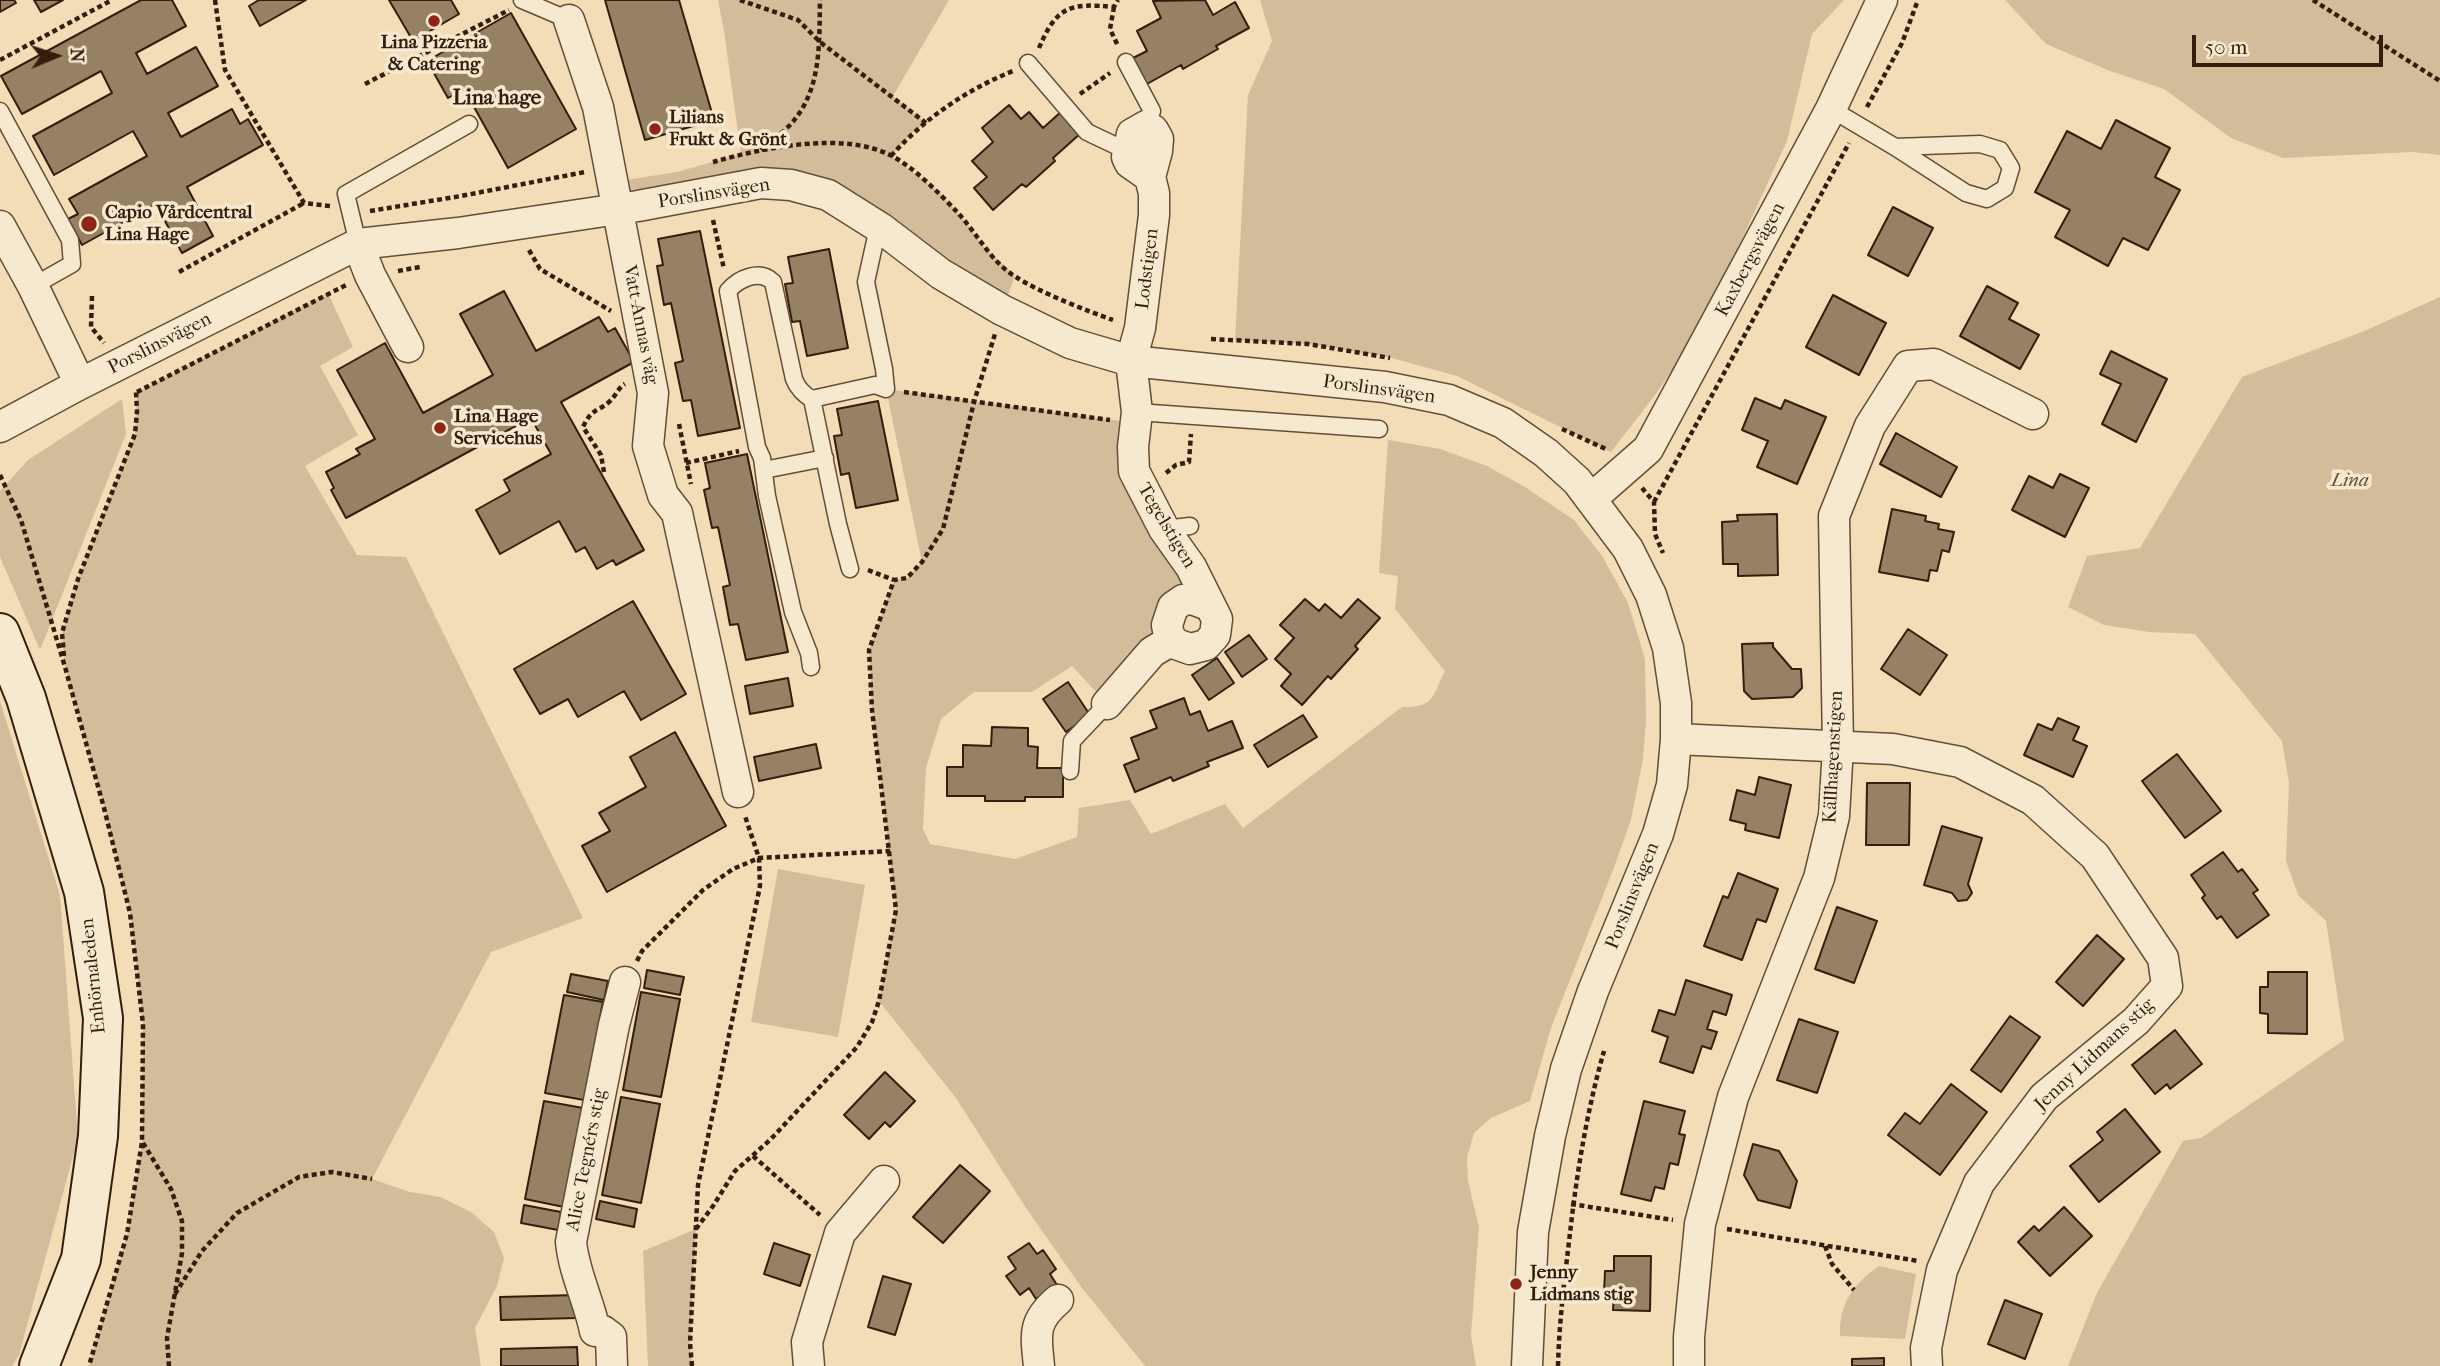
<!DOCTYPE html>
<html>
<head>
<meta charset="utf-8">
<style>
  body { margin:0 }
  #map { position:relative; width:2440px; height:1366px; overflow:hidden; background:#f3ddb7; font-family:"IM FELL French Canon",serif }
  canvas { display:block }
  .north { position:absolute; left:21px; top:21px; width:70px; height:70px; -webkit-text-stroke:5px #f7e9d0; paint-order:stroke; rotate:88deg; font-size:19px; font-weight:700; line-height:28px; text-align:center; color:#341d0c }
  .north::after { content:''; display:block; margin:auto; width:24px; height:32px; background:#341d0c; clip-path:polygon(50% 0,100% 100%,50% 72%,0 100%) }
  .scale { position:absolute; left:2192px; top:35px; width:191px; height:32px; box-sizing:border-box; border:4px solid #341d0c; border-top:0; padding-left:9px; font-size:21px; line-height:24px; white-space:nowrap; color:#341d0c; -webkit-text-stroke:5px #f7e9d0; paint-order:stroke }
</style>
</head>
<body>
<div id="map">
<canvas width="2440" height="1366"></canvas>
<div class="north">N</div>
<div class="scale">50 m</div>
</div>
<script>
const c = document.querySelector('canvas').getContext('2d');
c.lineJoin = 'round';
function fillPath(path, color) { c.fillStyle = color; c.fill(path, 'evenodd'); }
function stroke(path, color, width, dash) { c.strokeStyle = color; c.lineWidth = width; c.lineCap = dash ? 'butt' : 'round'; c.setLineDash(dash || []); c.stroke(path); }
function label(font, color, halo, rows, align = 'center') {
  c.font = font + ' "IM FELL French Canon",serif'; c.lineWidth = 7; c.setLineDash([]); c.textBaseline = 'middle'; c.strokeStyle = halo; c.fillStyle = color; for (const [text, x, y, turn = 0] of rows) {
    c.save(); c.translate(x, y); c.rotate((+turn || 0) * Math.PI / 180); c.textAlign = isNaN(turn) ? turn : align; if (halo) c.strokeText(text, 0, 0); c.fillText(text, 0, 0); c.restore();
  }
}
fillPath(new Path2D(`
  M718,0H949L893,96L926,123L913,132L891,156L938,191L967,223L981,244L1015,276L1002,310L812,189L638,206L613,182L677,172L741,154L724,31Z
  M1260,0H1844L1812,34L1787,141L1730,265L1682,356L1655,395L1611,452L1457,376L1388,357L1308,344L1235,340L1248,95L1272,41Z
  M2005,0H2440V155L2413,152L2283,158L2231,138L2164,89L2110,71L2046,44Z
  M328,293L353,347L320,366L358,435L305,466L357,555L406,557L583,918L491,952L372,1179L410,1192L440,1197L471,1212L494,1232L504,1258L497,1286L475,1328L481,1366H89L127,1235L142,1142L143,1024L130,912L104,808L65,667L62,633L78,579L135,434L137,392Z
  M2440,297V1366H2068L2097,1293L2183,1141L2201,1138L2344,1040L2326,921L2298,895L2286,861L2289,782L2282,741L2195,634L2149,632L2104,625L2068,607L2087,556L2140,548L2242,377L2362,332Z
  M886,389L1135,423L1133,447L1200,600L1107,704L1072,666L1032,692H974L941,719L926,768L923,829L930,844L1015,859L1077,837L1079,808L1130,800L1151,834L1225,804L1243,828L1402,707C1434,708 1432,697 1445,671L1395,609L1398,576L1379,573L1388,440L1440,449L1487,466L1525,487L1574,520L1602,556L1628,603L1645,659L1646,720L1643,759L1631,820L1613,870L1551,1028L1530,1101L1491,1118L1474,1133L1467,1157L1468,1181L1479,1227L1471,1335L1476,1366H1145L1082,1288L1026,1208L956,1098L879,1001L896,910L872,710L869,650L894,580L907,578L922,562Z
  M122,399L126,434L40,650L0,557V491L28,460Z
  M0,701L60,895L78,1138L19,1355L12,1366H0Z
  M778,869L865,885L838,1037L751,1022Z
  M696,1229L690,1343L692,1366H648L643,1251Z
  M1879,1266L1916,1274L1905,1339L1840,1336C1839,1304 1853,1284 1879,1266Z`), '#d3bc9a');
const building = new Path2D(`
  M0,0H14L16,3L0,12Z
  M34,0H63L41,12Z
  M141,0H172L186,26L136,53L147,74L196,47L218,86L168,113L181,137L232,109L240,124L248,119L263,145L187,187L213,236L182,253L156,204L82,245L68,219L78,214L69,199L147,156L133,131L54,175L33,136L112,93L101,71L22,114L1,76Z
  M259,0H306L260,26L249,6Z
  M389,0H451L459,14L413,41Z
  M605,0H679L714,120L645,140Z
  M1205,0L1213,15L1235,2L1249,28L1216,46L1218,49L1183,69L1181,65L1147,84L1133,58L1147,51L1137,31L1161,18L1153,1Z
  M511,13L576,129L508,168L464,89L448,98L427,61Z
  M1009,105L1021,119L1029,112L1043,128L1062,111L1081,133L1053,158L1055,161L1026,187L1022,184L993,210L974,188L987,177L972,161L993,142L982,128Z
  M2116,120L2170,148L2155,177L2180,190L2148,250L2123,238L2108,266L2055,237L2070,210L2035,192L2067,131L2101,149Z
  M1893,207L1933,228L1908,276L1868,255Z
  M700,231L740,428L698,436L691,400L683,401L675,363L683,361L671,303L664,305L657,266L663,265L658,239Z
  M829,249L848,348L807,356L800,321L792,322L785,284L793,283L788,257Z
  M1987,286L2018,303L2009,319L2039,335L2020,369L1960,336Z
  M504,291L536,351L599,317L608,332L615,328L634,362L561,402L644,550L616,565L613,560L597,569L585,547L576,552L559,521L500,554L476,510L510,491L504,480L551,454L531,418L346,518L331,490L334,488L326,472L360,454L356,449L375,439L337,370L385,343L423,413L493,375L460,314Z
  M1833,295L1886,323L1859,375L1806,347Z
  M2111,351L2167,379L2136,442L2102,424L2121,384L2100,374Z
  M1755,398L1781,409L1785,400L1826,417L1797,484L1757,467L1768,441L1742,430Z
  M878,401L898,500L856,508L849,473L841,475L834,436L842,435L837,409Z
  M1896,433L1957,467L1941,497L1880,464Z
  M747,454L788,652L746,660L738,624L730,625L723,587L730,585L718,527L712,528L704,490L710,488L705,463Z
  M2060,474L2089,488L2065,537L2012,510L2029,476L2053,488Z
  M1892,509L1926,516L1925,521L1939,524L1938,529L1954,532L1949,552L1942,550L1937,571L1930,570L1928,581L1879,572Z
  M1777,514L1778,575L1738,576V564H1723L1722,522L1738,521L1737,515Z
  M1305,599L1319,611L1325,604L1341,618L1358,599L1380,618L1355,646L1358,649L1331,679L1328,676L1302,705L1281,686L1291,674L1275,659L1294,638L1280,625Z
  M633,601L686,694L641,720L624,691L578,717L568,699L540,714L514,669Z
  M1908,629L1947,655L1920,695L1881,669Z
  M1249,635L1267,659L1242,677L1225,652Z
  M1773,643V647L1792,669H1801L1802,688L1793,697L1752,699L1744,691L1742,644Z
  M1217,658L1234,683L1209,700L1192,675Z
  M788,678L793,706L750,714L745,686Z
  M1068,682L1090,715L1066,732L1043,699Z
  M1184,698L1190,715L1200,711L1208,731L1232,721L1243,748L1207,762L1209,766L1173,781L1171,777L1135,792L1124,765L1139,759L1131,738L1157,728L1150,711Z
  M1303,715L1317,737L1268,767L1254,745Z
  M2058,718L2079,727L2073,740L2087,746L2073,777L2024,755L2038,724L2052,730Z
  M992,727L1028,728V746L1038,747L1037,768H1063V797H1025V801H985V796H947V767H963V745L991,746Z
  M675,732L726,826L607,892L582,846L610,831L599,813L646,787L630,757Z
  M816,744L821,768L759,781L754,757Z
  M2177,754L2221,811L2185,838L2142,781Z
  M1759,777L1791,785L1779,838L1745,830L1746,824L1730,820L1737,790L1755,795Z
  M1867,783H1910L1909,845H1866Z
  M1942,826L1982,838L1968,884L1972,893L1967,900L1958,901L1952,893L1924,885Z
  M2223,852L2238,872L2242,869L2258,890L2253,893L2269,915L2237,938L2221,916L2217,919L2202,898L2205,895L2191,875Z
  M1738,873L1778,889L1766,922L1757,919L1742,960L1704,946L1723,896L1728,898Z
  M1837,907L1877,921L1854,983L1815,969Z
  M2097,935L2124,959L2083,1006L2056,982Z
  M647,970L684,977L680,995L644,988Z
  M2268,972H2307V1034L2268,1033V1014L2260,1013V987H2268Z
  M571,974L608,981L604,1000L567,992Z
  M1686,980L1732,995L1726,1015L1713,1011L1707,1029L1717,1032L1711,1049L1702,1046L1693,1073L1660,1062L1668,1037L1652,1031L1659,1010L1675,1015Z
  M641,992L680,999L661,1097L623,1090Z
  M564,995L603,1002L584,1100L545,1093Z
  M2010,1016L2040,1037L2001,1092L1971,1070Z
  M1799,1019L1838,1032L1817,1093L1777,1080Z
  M2175,1030L2202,1064L2170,1089L2167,1084L2155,1094L2132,1065Z
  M885,1072L915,1101L890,1127L885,1122L869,1139L844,1115Z
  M1951,1084L1987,1112L1940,1175L1888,1135L1905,1113L1920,1124Z
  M621,1097L660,1104L641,1203L602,1195Z
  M544,1101L583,1108L564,1207L525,1199Z
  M1644,1101L1685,1111L1679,1134L1685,1135L1678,1165L1670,1163L1664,1189L1655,1187L1651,1201L1621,1194Z
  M2125,1109L2160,1152L2099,1202L2070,1166L2103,1140L2097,1132Z
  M1753,1144L1779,1151L1797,1181L1790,1208L1758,1200L1744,1175Z
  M960,1165L990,1191L943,1243L913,1217Z
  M600,1201L637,1209L634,1227L596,1219Z
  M524,1205L561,1212L558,1230L521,1223Z
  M2064,1207L2092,1236L2050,1276L2018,1242L2034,1226L2039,1231Z
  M774,1243L810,1255L800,1286L764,1274Z
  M1029,1243L1037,1254L1043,1250L1056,1269L1050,1274L1057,1285L1036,1299L1029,1288L1020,1295L1006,1276L1016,1269L1008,1257Z
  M1614,1256H1651L1650,1311L1613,1310L1614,1293L1604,1294L1605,1271H1614Z
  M883,1276L911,1284L895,1335L868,1327Z
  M577,1295V1318L501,1320L500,1297Z
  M2005,1300L2042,1314L2025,1359L1988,1344Z
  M577,1347L578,1366H501V1349Z
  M1884,1358V1366H1852V1359Z`);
fillPath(building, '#978165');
stroke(building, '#341d0c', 2);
const lane = new Path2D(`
  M522,0L569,20
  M1126,62L1152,111L1146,126
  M1028,63L1087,132L1127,151
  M1831,109L1895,147L1980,144L2000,150L2011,168L2005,188L1987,199L1966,193L1895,147
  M0,111L70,240L72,264L33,286
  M358,244L346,194L469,124
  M812,399L838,524L850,569
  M1137,412L1379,429
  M764,470L825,458
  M1164,529L1190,526
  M811,667L809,653L793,612L767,496L762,458L757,447L728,291C739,278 760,269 773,282L794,379C797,387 804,395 812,399L875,385L886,389L884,369L866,282L875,241L882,229
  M1070,771L1072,741L1107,704`);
const street = new Path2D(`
  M569,20L598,107L653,393L648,446L663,495L677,513L738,792
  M1150,177L1130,163L1127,157L1132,134L1146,126L1153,130L1158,139L1157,151L1150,177L1154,193V215L1140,328L1131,361L1137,412L1133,447L1134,471L1164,529L1191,567L1217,619L1215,635L1206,645L1190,649L1176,644L1169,636L1167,625L1173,607L1183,600L1192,599L1208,605
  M0,226L33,286L80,384
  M358,244L370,275L408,347
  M0,427L80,384L358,244L458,233L638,206L761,183L791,185L828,195L882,229L941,274L1002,310L1070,343L1131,361L1385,387L1449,400L1503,423L1546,453L1577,481L1628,549L1651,595L1668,648L1676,703V739L1672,785L1658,834L1593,991L1566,1069L1550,1136L1533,1232L1527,1366
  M1591,499L1648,449L1831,109L1882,0
  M1107,704L1152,652L1172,640
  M1676,739L1893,749L1960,762L2033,800L2095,856L2163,958L2167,986L2136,1021L2044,1097L1979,1183L1942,1270L1926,1348L1927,1366
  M612,1366L611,1337L603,1331H595C589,1301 574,1273 571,1242L614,1025L625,982
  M809,1366L807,1342L840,1233L884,1181
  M1039,1366C1036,1335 1032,1322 1058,1300
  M1689,1366V1337L1700,1224L1733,1097L1819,878L1834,816L1838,747L1834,516L1870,426L1908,366L1934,364L2033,414`);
const secondary = new Path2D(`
  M0,633L26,698L84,892L103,1018L98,1136L81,1259L39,1366`);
stroke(lane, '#644d37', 19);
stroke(street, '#644d37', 33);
stroke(secondary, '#341d0c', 42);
stroke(new Path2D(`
  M215,0L225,70L304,203L330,206
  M740,0L798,20L820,42L926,123
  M2313,0L2440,81
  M1114,7L1110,29L1118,46
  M1039,48C1057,5 1071,3 1114,7L1118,0
  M0,60L112,0
  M365,84L509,10
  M1080,94L1110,73
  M1867,107L1902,43L1918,0
  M761,150C770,142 781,134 790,125C822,90 819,45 820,0
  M891,156C925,118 966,90 1013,71
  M713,162C763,148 842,131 890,155C914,167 941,195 959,214C978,235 991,262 1016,277C1039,292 1087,311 1113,320
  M370,211L461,196L585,172
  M713,220L724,269
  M529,250L540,269L611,311
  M398,271L420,267
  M179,272L304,203
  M92,296L91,327L104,343
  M1211,339L1308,344L1390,358
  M137,392L346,285
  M904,392L1110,420
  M679,424L691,484
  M1562,429L1608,450
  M686,463L739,451
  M604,472L601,455L583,427C592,408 596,413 609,402C616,396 617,389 625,384
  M1166,473L1176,465L1189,462L1191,434
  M0,475L21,520L65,667L104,808L130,913L143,1024L142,1142L127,1234L89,1366
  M1642,488L1654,502L1655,534L1663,553
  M1654,502L1849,143
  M868,570L894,580
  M64,656L62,633L78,579L135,434L137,412L136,391
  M637,961L642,951L703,890L733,869L759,858L890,851
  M143,1143L171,1189L182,1221V1253L167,1338L169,1366
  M753,1156L820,1215
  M1571,1204L1673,1220
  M696,1229L713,1206L735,1171L770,1140L857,1047L872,1022L879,1001L896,910L872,710L869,650L894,580L907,578L922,562L943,529L974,402L995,334
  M1727,1229L1918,1261
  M1825,1246L1832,1264L1854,1290
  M175,1294L202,1251L237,1213L299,1177L332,1172L372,1179
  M692,1366L690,1343L698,1185L760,886L759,858L745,816
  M1558,1366C1559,1325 1564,1283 1569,1242C1576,1178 1586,1114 1604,1051`), '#341d0c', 4.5, [5, 3.5]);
stroke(lane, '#f7e9d0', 16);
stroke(street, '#f7e9d0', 30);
stroke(secondary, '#f7e9d0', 38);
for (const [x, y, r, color] of [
  [434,21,7,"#8f2418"],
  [655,129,7,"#8f2418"],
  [89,224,9,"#8f2418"],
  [440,428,7,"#8f2418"],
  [1516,1284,7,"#8f2418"]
]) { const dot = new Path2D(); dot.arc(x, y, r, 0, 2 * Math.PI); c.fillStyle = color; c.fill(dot); stroke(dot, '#f7e9d0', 2.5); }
label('bold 19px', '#341d0c', '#f7e9d0', [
  ["Lina Pizzeria",434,43,"center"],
  ["& Catering",434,65,"center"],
  ["Lilians",669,118],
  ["Frukt & Grönt",669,140],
  ["Capio Vårdcentral",105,213],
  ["Lina Hage",105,235],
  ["Lina Hage",454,417],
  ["Servicehus",454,439],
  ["Jenny",1530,1273],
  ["Lidmans stig",1530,1295]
], 'left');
label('19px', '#341d0c', '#f7e9d0', [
  ["Porslinsvägen",714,194,-9],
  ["Kaxbergsvägen",1751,260,-62],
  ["Lodstigen",1148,269,-83],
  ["Vatt-Annas väg",640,325,79],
  ["Porslinsvägen",160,344,-27],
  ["Porslinsvägen",1379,390,8],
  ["Tegelstigen",1166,526,59],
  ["Källhagenstigen",1834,757,-87],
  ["Porslinsvägen",1633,896,-68],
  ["Enhörnaleden",94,976,-96],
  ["Jenny Lidmans stig",2095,1055,-43],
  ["Alice Tegnérs stig",587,1160,-79]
]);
label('italic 19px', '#644d37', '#f7e9d0', [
  ["Lina",2350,481]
]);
label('bold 21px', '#341d0c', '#f7e9d0', [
  ["Lina hage",497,99]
]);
</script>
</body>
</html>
